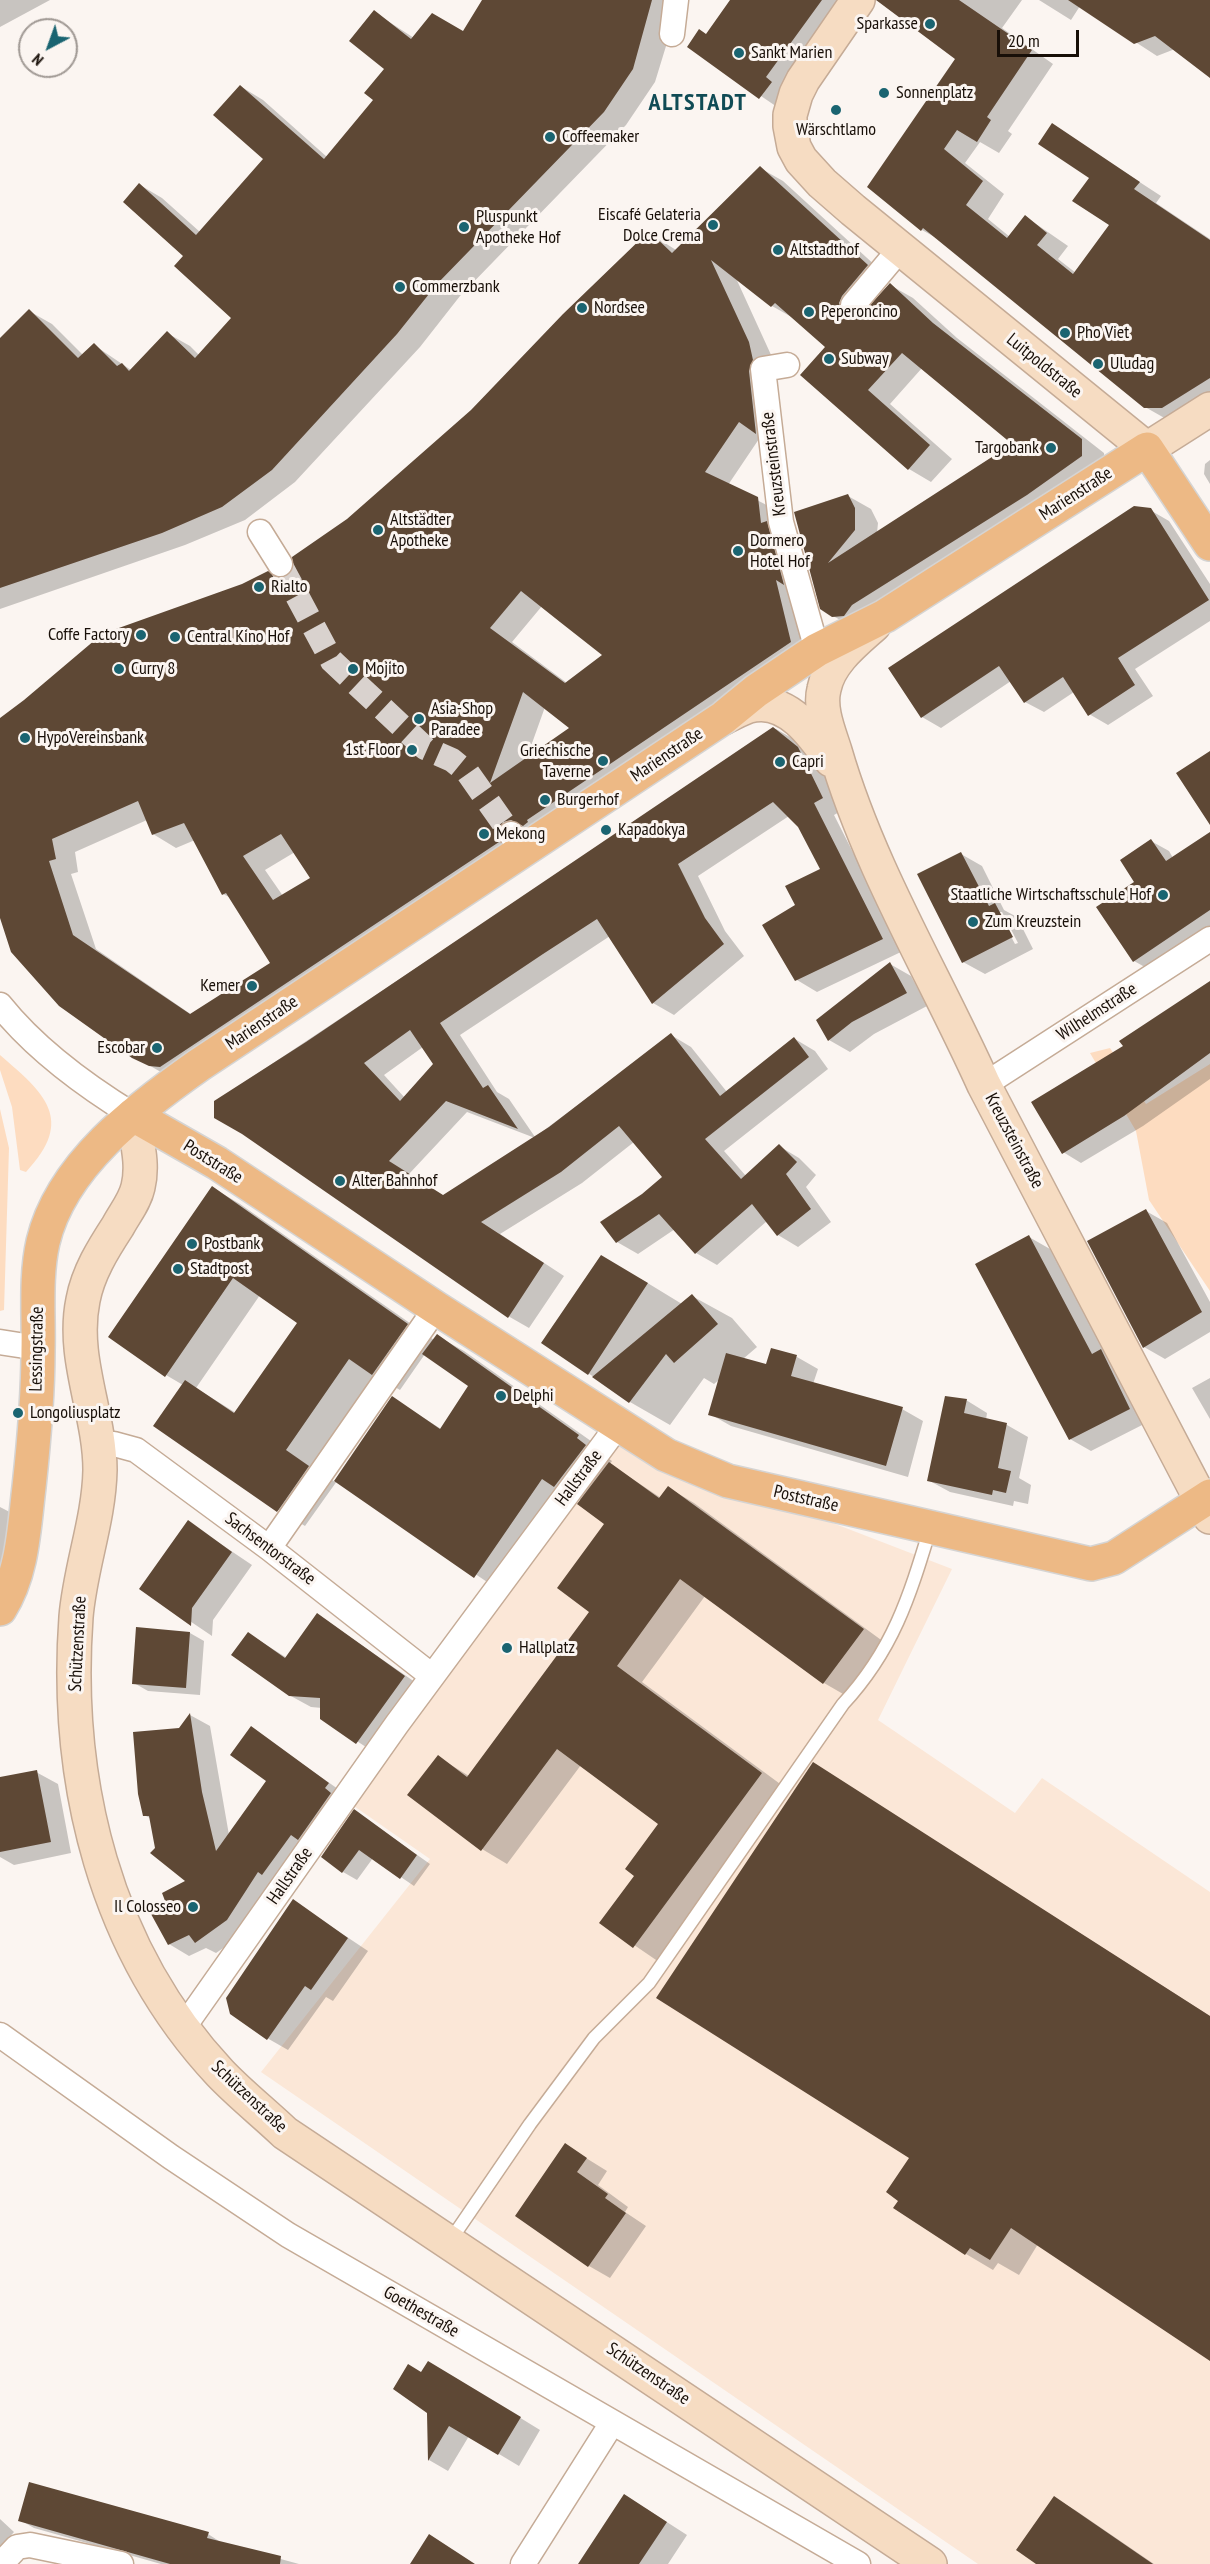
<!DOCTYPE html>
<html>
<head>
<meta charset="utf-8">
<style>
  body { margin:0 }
  #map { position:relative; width:1210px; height:2564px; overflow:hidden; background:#fbf5f1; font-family:"PT Sans Narrow",sans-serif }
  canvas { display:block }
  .north { position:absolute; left:18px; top:18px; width:60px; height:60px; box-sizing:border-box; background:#fbf5f1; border:2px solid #a09994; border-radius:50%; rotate:221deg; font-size:16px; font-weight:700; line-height:24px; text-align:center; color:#180f08 }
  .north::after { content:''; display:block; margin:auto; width:21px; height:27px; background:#1a6471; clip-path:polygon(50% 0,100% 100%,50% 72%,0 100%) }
  .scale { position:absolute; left:997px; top:30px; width:82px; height:27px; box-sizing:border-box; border:3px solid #180f08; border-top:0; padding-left:8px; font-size:18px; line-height:21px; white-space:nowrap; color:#180f08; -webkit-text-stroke:4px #fbf5f1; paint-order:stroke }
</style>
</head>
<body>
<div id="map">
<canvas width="1210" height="2564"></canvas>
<div class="north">N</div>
<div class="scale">20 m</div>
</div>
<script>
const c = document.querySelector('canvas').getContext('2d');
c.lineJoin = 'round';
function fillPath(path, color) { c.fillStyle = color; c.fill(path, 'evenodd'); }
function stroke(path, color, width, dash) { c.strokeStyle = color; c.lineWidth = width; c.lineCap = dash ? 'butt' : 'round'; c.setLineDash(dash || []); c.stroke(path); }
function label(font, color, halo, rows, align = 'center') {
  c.font = font + ' "PT Sans Narrow",sans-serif'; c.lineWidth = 6; c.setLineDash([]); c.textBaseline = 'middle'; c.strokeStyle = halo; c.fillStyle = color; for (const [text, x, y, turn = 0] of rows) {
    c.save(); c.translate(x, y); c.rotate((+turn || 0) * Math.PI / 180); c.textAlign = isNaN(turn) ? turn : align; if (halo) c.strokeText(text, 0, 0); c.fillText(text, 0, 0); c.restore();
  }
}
fillPath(new Path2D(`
  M615,1439L952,1569L878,1720L1015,1813L1042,1778L1210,1892V2564H978L261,2072L430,1859L351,1804Z`), '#fbe7d7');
fillPath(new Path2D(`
  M1110,1048L1146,1104L1210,1064V1291L1149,1200L1136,1131L1090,1053Z
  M0,1055C44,1093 76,1119 26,1172L20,1170L12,1107L0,1070Z
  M0,1109L9,1148L4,1310L0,1311Z`), '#fddcc0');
fillPath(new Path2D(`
  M0,0H50L0,27Z
  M491,0H676L674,20L655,82L626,125L460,296L420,347L295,482L245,520L185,545L0,609V340L29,311L52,324L83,355L94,345L131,370L167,333L190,346L199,355L233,318L185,256L140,185L162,198L200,232L265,159L240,86L263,100L327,157L375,100L386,69L374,12L414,38L463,33Z
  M732,0H866L783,111L689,47L706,35Z
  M896,0H1022L1002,28L1053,64L1008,131L1012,134L999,153L980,142L965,163L1004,194L988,219L1010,237L1026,217L1068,246L1058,259L1076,273L1111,224L1091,178L1052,125L1161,196L1156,203L1210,239V404L1168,420L1145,407L940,240L922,230L869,187L957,59Z
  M1039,0H1210V76L1175,49L1157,56L1080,6L1071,20Z
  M760,168L783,181L890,279L863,311L865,313L890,285L913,298L957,338L1104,453L1105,470L857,629L833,616L796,513L848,496L871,509L878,523L877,533L1015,445L922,368L890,404L952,459L931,482L909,469L827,347L795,319L772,306L735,276L772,357L761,436L728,485L780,512L814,655L173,1079L133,1056L0,910V719L289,577L348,520L472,412L649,233L676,250ZM542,606L605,655L567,683L512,642ZM545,707L571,728L526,760ZM147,820L153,834L176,848L195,840L223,894L231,898L272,963L192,1015L96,949L71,874L78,872L75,852ZM295,852L312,878L283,896L265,870Z
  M1210,460V484L1204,474L1205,464Z
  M1150,510L1169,521L1210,584V621L1135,669L1153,696L1108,725L1089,714L1074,692L1044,712L1025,702L1011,681L941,728L922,717L890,668Z
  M776,729L797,741L818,760L843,810L834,815L903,951L817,992L797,980V905L822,869L799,826L789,816L698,876L725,931L744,956L674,1015L653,1003L610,936L460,1035L497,1092L509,1099L535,1137L671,1035L691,1047L727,1092L795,1039L815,1051L828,1069L724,1151L746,1176L779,1146L799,1158L816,1175L806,1187L831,1222L798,1247L778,1235L767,1221L717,1265L696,1253L675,1229L638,1254L617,1242L643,1196L664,1177L634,1142L582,1183L500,1234L564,1276L529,1328L508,1316L216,1101ZM423,1047L435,1064L405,1098L384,1075ZM467,1112L535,1138L444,1196L409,1174Z
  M1210,833V932L1152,971L1134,961L1136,882L1151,841L1169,851L1173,858Z
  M961,854L982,866L1004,910L1017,917L1033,949L985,974L963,962ZM998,912H1002L1018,943L1015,944Z
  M890,964L911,976L927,1006L874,1034L850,1052L829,1040L818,1021Z
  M1210,982V1079L1143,1126L1081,1163L1063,1152L1125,1047Z
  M213,1188L240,1204L434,1340L437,1336L464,1351L605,1451L602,1454L612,1461L610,1464L661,1498L669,1488L694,1503L888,1645L850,1698L824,1683L705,1596L659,1659L642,1682L787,1789L659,1962L602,1923L637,1875L660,1823L581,1765L507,1864L482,1849L438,1757L469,1776L591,1612L606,1524L581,1501L569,1494L502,1592L337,1481L305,1526L278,1510L183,1385L166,1375ZM260,1295L299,1322L236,1413L196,1388ZM425,1354L470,1385L441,1429L393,1398L335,1482L313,1467L376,1376L400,1390Z
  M1146,1211L1167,1223L1210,1302V1332L1165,1359L1144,1347Z
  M1029,1237L1050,1249L1105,1353L1122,1363L1150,1421L1091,1451L1070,1439Z
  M641,1279L682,1304L692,1296L732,1318L757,1347L743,1359L767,1366L772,1350L797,1357L818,1369L813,1384L902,1409L923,1421L908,1477L731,1426L710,1414L720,1379L714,1384L704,1378L670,1425L630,1402L543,1342Z
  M1210,1378V1419L1192,1388Z
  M966,1400L987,1413L986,1420L1007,1425L1028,1437L1019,1478L1031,1485L1028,1504L1014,1501L1013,1506L950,1492L928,1480Z
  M0,1507L27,1521L0,1614Z
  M188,1522L252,1565L213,1620L212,1636L141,1588Z
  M318,1615L425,1689L378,1755L322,1718V1708L311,1707L289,1695L249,1634L287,1658Z
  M138,1629L190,1633L204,1641L200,1695L148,1691L134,1683Z
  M190,1715L210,1726L229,1835L268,1781L251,1728L348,1796L248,1931L216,1953L206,1948L189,1956L169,1944V1906L188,1881L156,1848L152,1819L144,1815L180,1730Z
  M813,1764L1210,2016V2359L1038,2244L1019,2275L998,2263L993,2270L966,2254L900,2200L911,2158Z
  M36,1772L58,1784L71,1853L14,1865L0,1857V1778Z
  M355,1811L430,1864L414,1886L373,1858L357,1880L343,1872Z
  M293,1901L368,1951L333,2001L326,1997L288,2050L267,2038Z
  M565,2145L607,2171L598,2185L628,2207L625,2212L646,2226L610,2278L589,2266Z
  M422,2374H449L540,2430L519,2466L469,2436L448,2471L429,2460V2412Z
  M1054,2498L1075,2510L1154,2564H1039Z
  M645,2508L687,2535L668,2564H579Z
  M0,2519L14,2532L0,2548Z
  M20,2520L208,2534L222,2543L299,2564H161L34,2528Z`), '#0003');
fillPath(new Path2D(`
  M482,0H652L633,69L604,112L437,284L397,334L272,470L222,507L162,533L0,588V338L29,309L78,358L94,343L117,366L122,363L129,371L167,331L195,358L231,318L174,266L183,256L123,202L139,183L196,235L263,159L213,115L240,85L324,159L373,100L364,93L384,69L349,41L374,10L411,39L432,13L463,31Z
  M730,0H822L766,77L772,82L759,99L687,47L699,29L706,34Z
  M876,0H959L1032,50L987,117L991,120L977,142L957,130L944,149L983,181L966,205L1007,238L1025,215L1047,233L1037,245L1073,274L1109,225L1072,201L1089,178L1038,144L1052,123L1140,182L1134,189L1210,240V378L1162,408H1144L923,228L921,231L867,187L955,59Z
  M1068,0H1210V78L1155,36L1134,44Z
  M760,166L868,265L842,296L839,303L843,315L851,319L858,318L890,283L933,323L1082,439V456L1027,495L852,605L844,616L832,617L820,609L794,512L848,494L855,508V530L828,563L1012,444L902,353L868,390L930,445L908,470L800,375L825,347L775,303L771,307L711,260L749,342L753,360L749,371L756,434L739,422L705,472L758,497L761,523L767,521L784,585L776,580L791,642L527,820L528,822L523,826L511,820L503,822L497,834L499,842L160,1067L149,1066L132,1058L59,1006L11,952L0,918V718L24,700L102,634L242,584L268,571L280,578L288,576L293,570L292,557L347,519L471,410L563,314L649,231L672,253ZM521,591L560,622L602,655L565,683L490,628ZM523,692L569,728L490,783ZM138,801L152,835L184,823L222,895L226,893L270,963L190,1014L73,935L49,861L56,859L52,839ZM281,834L310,878L273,900L243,856Z
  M1134,506L1151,508L1209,600L1118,658L1135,685L1088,716L1063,677L1024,703L999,666L921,718L888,668Z
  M773,727L798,747L823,798L814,803L883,939L795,981L762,925L795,905L785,886L820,869L798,827L773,802L678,864L705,918L724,944L652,1004L597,919L543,954L440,1023L483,1088L488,1085L518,1129L446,1101L389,1161L443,1195L549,1127L671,1033L720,1096L794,1037L809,1057L705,1139L741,1179L779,1144L797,1162L786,1174L811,1209L777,1236L752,1204L695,1254L659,1214L616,1243L600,1222L642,1194L662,1177L619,1126L561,1172L481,1222L544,1263L508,1318L242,1134L214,1118V1101L306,1042ZM410,1030L433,1064L400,1101L364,1063Z
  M1210,751V825L1176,773Z
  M1210,832V910L1133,962L1096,907L1134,882L1120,860L1151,839L1166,861Z
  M961,852L989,906L995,903L1013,937L962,963L917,874Z
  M890,962L907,993L852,1022L828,1041L816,1020Z
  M1210,981V1053L1124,1116L1062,1154L1031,1102L1123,1046L1119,1041Z
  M212,1186L408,1324L372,1375L349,1359L286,1450L309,1466L277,1512L153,1426L185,1380L234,1413L297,1323L233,1278L165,1377L108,1337Z
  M1146,1209L1202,1312L1143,1348L1087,1241Z
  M1029,1235L1092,1354L1101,1349L1130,1409L1069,1440L975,1264Z
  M601,1255L648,1283L588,1375L541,1343Z
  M692,1294L718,1324L674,1363L666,1354L629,1403L592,1377Z
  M437,1334L579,1435L577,1438L586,1445L554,1487L542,1479L474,1578L334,1481L392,1396L440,1429L468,1386L422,1354Z
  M771,1348L797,1355L791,1376L903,1407L886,1466L708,1415L726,1353L766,1364Z
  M945,1396L967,1399L964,1413L1007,1423L998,1468L1011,1471L1006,1493L993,1490L992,1495L927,1481Z
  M609,1462L659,1498L668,1486L864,1629L823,1684L680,1579L633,1644L617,1666L762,1773L633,1948L599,1923L634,1876L625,1869L658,1824L557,1749L481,1851L407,1795L438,1755L467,1777L589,1612L557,1588L604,1524L577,1504Z
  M188,1520L232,1552L192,1608L191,1626L139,1589Z
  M317,1613L405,1676L356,1744L320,1719V1698L289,1696L231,1655L248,1632L285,1658Z
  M136,1627L190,1632L186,1688L132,1684Z
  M190,1713L202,1792L216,1851L266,1781L230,1755L251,1726L329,1783L325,1788L331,1793L298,1840L291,1835L262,1875L258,1872L227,1920L195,1943L189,1935L168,1945L151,1914L167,1906L162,1893L185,1881L150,1853L155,1848L149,1816H143L138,1794L133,1732L179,1728Z
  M813,1762L1210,2016V2361L1011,2228L990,2260L970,2248L965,2255L893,2208L898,2201L886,2192L909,2158L656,1998Z
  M37,1770L51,1842L0,1852V1777Z
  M354,1809L417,1855L400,1879L359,1850L342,1873L321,1857Z
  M293,1899L348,1938L311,1990L305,1986L267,2040L230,2014L226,1998Z
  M565,2143L587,2158L577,2172L608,2194L605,2198L626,2213L588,2267L515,2216Z
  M428,2361L521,2417L498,2455L449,2426L428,2461L427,2413L393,2389L408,2364L421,2372Z
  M29,2482L209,2532L207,2538L281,2556L280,2564H170L18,2521Z
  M624,2494L667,2522L639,2564H578Z
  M1054,2496L1153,2564H1036L1016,2550Z
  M429,2534L475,2564H410Z`), '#5e4835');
stroke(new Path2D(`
  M280,564L332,661L425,748L452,760L468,773L511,834`), '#d9d2ce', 24, [24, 12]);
const lane = new Path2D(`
  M450,2241L530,2124L594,2038L649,1983L843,1704C893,1650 909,1598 930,1529`);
const street = new Path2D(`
  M672,34L676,0
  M853,305L900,249
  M787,365L763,369L781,522L817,650
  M260,532L280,564
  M511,834L522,852
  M0,1005C36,1050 84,1085 133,1115
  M984,1085L1210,939
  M0,1342L38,1348
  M98,1444H114L136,1450L269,1548L432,1676
  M269,1548L436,1308
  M183,2028L397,1724L619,1424
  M0,2035L171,2157L288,2235L858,2564
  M1,2564L17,2547L30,2545L121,2564
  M523,2564L612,2423`);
const secondary = new Path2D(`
  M858,0L803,80L796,94L790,115V126L794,147L801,160L822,183L853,210L1147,449L1210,409
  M874,625C855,642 829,662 824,689C819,709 829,732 835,751C869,868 934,974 984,1085L1210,1517
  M723,718C732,714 744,706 754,705C789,699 814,736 831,760
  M133,1115C136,1139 144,1163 138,1187C135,1201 125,1213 118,1226C103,1249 88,1273 83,1300C71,1358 100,1413 100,1470C99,1520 80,1568 76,1617C64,1782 105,1950 220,2073C240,2094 264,2113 285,2133L930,2564`);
const primary = new Path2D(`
  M133,1115L217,1163L436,1308L666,1455L728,1481L1091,1564L1114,1558L1210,1496
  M0,1609C23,1573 24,1528 29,1487C34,1441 38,1396 38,1351C39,1315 35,1277 43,1242C61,1165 138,1108 199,1065L723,718L756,691L817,650L885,616L1147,449L1210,544`);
stroke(lane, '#c5ab96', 15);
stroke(street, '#c5ab96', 27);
stroke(secondary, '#c5ab96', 36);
stroke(primary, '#d5d4d3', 36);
stroke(lane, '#fff', 12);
stroke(street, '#fff', 24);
stroke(secondary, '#f6dcc2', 33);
stroke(primary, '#edb985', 33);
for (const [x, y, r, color] of [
  [930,24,6,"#1a6471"],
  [739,53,6,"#1a6471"],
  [884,93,6,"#1a6471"],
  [836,110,6,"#1a6471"],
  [550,137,6,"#1a6471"],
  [713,225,6,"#1a6471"],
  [464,227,6,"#1a6471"],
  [778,250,6,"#1a6471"],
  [400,287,6,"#1a6471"],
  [582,308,6,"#1a6471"],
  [809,312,6,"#1a6471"],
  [1065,333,6,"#1a6471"],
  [829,359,6,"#1a6471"],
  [1098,364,6,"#1a6471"],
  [1051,448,6,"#1a6471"],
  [378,530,6,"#1a6471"],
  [738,551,6,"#1a6471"],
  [259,587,6,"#1a6471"],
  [141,635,6,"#1a6471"],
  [175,637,6,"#1a6471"],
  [119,669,6,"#1a6471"],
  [353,669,6,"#1a6471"],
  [419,719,6,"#1a6471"],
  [25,738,6,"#1a6471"],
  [412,750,6,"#1a6471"],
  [603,761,6,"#1a6471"],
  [780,762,6,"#1a6471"],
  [545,800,6,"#1a6471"],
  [606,830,6,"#1a6471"],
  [484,834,6,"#1a6471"],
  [1163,895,6,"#1a6471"],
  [973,922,6,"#1a6471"],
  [252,986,6,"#1a6471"],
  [157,1048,6,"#1a6471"],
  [340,1181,6,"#1a6471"],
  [192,1244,6,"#1a6471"],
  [178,1269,6,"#1a6471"],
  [501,1396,6,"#1a6471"],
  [18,1413,6,"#1a6471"],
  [507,1648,6,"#1a6471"],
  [193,1907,6,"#1a6471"]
]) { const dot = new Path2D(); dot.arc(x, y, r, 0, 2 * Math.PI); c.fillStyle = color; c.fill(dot); stroke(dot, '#fbf5f1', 2); }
label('18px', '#180f08', '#fbf5f1', [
  ["Sparkasse",918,24,"right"],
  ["Sankt Marien",751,53],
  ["Sonnenplatz",896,93],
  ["Wärschtlamo",836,130,"center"],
  ["Coffeemaker",562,137],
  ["Eiscafé Gelateria",701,215,"right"],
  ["Dolce Crema",701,236,"right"],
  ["Pluspunkt",476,217],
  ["Apotheke Hof",476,238],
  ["Altstadthof",790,250],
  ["Commerzbank",412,287],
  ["Nordsee",594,308],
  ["Peperoncino",821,312],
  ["Pho Viet",1077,333],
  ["Subway",841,359],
  ["Uludag",1110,364],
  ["Targobank",1039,448,"right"],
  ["Altstädter",390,520],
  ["Apotheke",390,541],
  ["Dormero",750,541],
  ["Hotel Hof",750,562],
  ["Rialto",271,587],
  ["Coffe Factory",129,635,"right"],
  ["Central Kino Hof",187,637],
  ["Curry 8",131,669],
  ["Mojito",365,669],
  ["Asia-Shop",431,709],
  ["Paradee",431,730],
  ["HypoVereinsbank",37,738],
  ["1st Floor",400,750,"right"],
  ["Griechische",591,751,"right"],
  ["Taverne",591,772,"right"],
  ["Capri",792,762],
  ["Burgerhof",557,800],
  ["Kapadokya",618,830],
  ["Mekong",496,834],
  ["Staatliche Wirtschaftsschule Hof",1151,895,"right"],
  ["Zum Kreuzstein",985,922],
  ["Kemer",240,986,"right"],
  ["Escobar",145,1048,"right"],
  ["Alter Bahnhof",352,1181],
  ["Postbank",204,1244],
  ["Stadtpost",190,1269],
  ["Delphi",513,1396],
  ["Longoliusplatz",30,1413],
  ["Hallplatz",519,1648],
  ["Il Colosseo",181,1907,"right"]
], 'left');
label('18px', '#180f08', '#fbf5f1', [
  ["Luitpoldstraße",1044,366,39],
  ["Kreuzsteinstraße",774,464,-97],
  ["Marienstraße",1076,494,-33],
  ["Marienstraße",667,755,-34],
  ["Wilhelmstraße",1097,1012,-33],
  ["Marienstraße",262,1023,-34],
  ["Kreuzsteinstraße",1014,1141,62],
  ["Poststraße",213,1162,32],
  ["Lessingstraße",37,1349,-89],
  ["Hallstraße",579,1478,-53],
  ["Poststraße",806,1499,13],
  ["Sachsentorstraße",270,1549,37],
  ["Schützenstraße",78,1644,-87],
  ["Hallstraße",290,1876,-55],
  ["Schützenstraße",249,2097,43],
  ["Goethestraße",421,2312,30],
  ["Schützenstraße",648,2374,34]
]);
c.letterSpacing = '1.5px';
label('bold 24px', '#104b55', '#fbf5f1', [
  ["ALTSTADT",698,103]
]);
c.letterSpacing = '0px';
</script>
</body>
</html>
